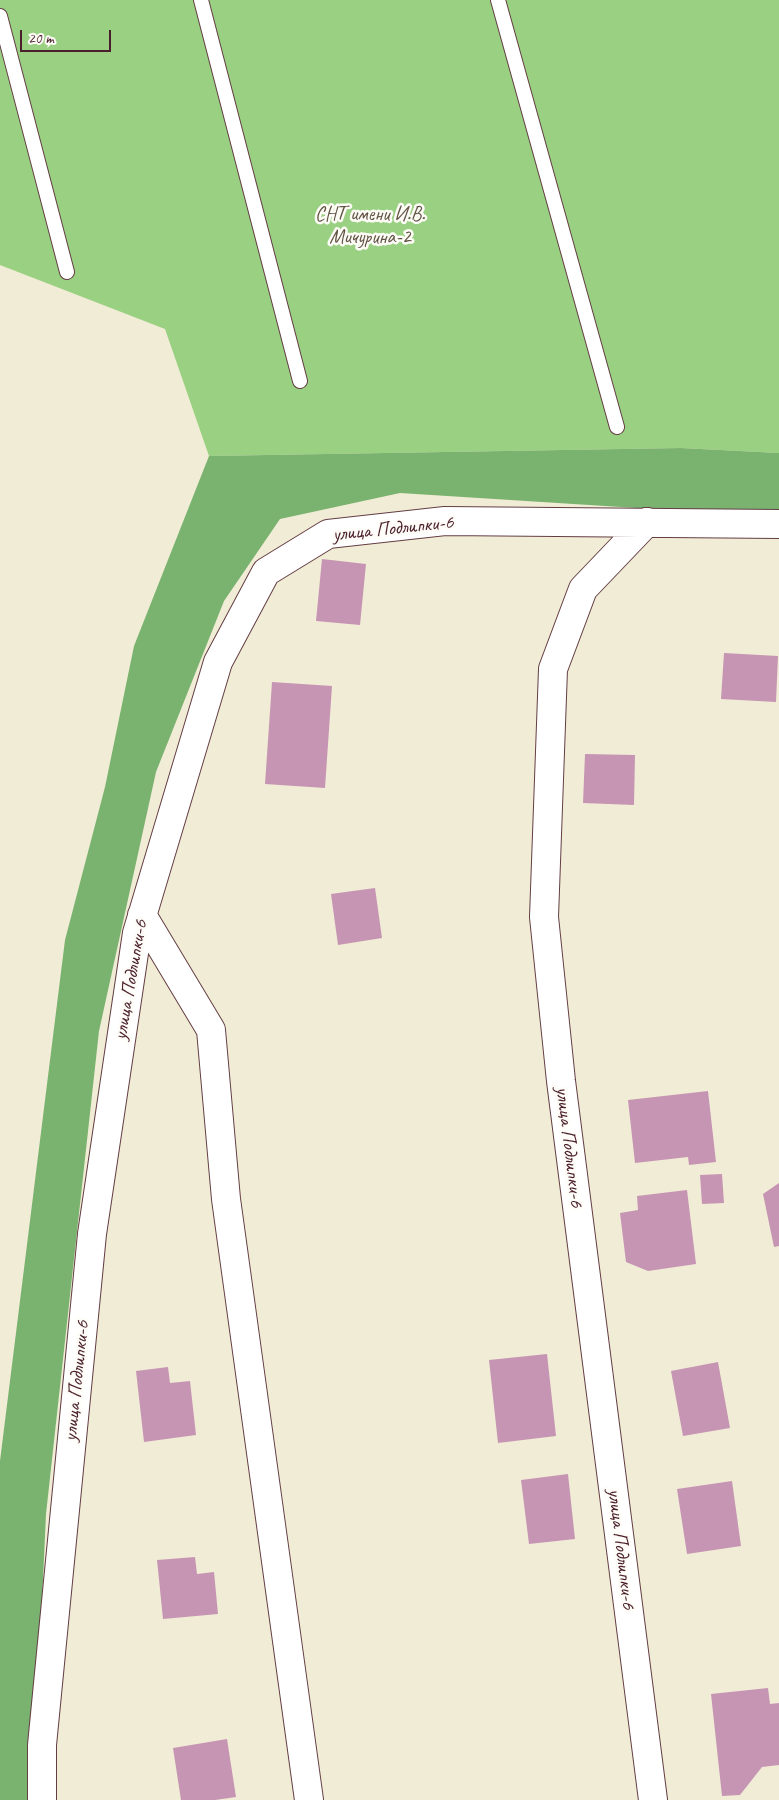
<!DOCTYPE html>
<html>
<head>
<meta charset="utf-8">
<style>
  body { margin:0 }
  #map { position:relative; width:779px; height:1800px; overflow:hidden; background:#f1ecd5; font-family:Caveat,sans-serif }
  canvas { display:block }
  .scale { position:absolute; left:20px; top:30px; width:91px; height:22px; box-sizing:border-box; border:2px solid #4a1f2b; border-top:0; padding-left:6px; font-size:15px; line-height:18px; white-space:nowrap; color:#4a1f2b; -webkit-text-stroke:4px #fdfcf7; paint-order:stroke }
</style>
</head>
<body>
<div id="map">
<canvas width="779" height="1800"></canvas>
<div class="scale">20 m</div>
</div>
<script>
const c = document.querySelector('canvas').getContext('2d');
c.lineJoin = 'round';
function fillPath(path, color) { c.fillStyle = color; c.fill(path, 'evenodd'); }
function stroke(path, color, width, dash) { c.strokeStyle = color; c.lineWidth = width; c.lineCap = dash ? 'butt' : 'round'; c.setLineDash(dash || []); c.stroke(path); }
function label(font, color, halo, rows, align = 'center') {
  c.font = font + ' Caveat,sans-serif'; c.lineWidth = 5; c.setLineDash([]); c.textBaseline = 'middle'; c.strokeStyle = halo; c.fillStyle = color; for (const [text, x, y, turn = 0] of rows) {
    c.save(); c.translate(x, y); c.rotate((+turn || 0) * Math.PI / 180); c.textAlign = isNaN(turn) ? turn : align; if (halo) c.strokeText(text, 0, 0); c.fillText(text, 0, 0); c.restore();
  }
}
fillPath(new Path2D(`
  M0,0H779V453L681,448L209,456L165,329L0,265Z`), '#99d082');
fillPath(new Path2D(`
  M681,448L779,453V513L684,511L400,493L280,519L224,601L156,772L99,1031L46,1514L33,1800H0V1461L65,940L105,787L134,646L209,456Z`), '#7ab270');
fillPath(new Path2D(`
  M322,559L366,564L360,625L316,621Z
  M724,653L778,656L776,702L721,699Z
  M272,682L332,686L325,788L265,784Z
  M585,754L635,755L634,805L583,803Z
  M375,888L382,938L338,945L331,894Z
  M708,1091L716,1162L689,1165L688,1157L635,1163L628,1100Z
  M722,1174L724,1203L702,1204L700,1175Z
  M779,1183V1246L774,1247L763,1194Z
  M687,1190L696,1264L648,1271L626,1262L620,1213L638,1210L637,1196Z
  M547,1354L556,1436L498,1443L489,1360Z
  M718,1362L730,1428L683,1436L671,1371Z
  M168,1367L170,1383L190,1381L196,1435L144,1442L136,1371Z
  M568,1474L575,1539L529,1544L521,1480Z
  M732,1481L741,1546L687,1554L677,1489Z
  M195,1557L197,1574L214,1572L218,1614L163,1619L157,1560Z
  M768,1688L770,1704L779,1703V1765L762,1767L740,1795L722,1796L711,1694Z
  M227,1739L236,1797L215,1800H181L173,1748Z`), '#c695b4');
const service = new Path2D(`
  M201,0L300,381
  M498,0L617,427
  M0,16L67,272`);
const minor = new Path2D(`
  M647,522L583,589L553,669L544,917L561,1081L653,1800
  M142,915L211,1030L226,1199L309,1800
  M42,1800V1745L92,1234L137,933L218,662L266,572L328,534L445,521L779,524`);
stroke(service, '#633e44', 16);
stroke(minor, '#633e44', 30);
stroke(service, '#fff', 14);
stroke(minor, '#fff', 28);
label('20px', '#625445', '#fdfcf7', [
  ["СНТ имени И.В.",370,215],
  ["Мичурина-2",370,238]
]);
label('20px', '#4a1f2b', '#fdfcf7', [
  ["улица Подлипки-6",393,529,-6],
  ["улица Подлипки-6",131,980,-80],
  ["улица Подлипки-6",569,1147,83],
  ["улица Подлипки-6",77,1381,-84],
  ["улица Подлипки-6",621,1549,83]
]);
</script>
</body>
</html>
